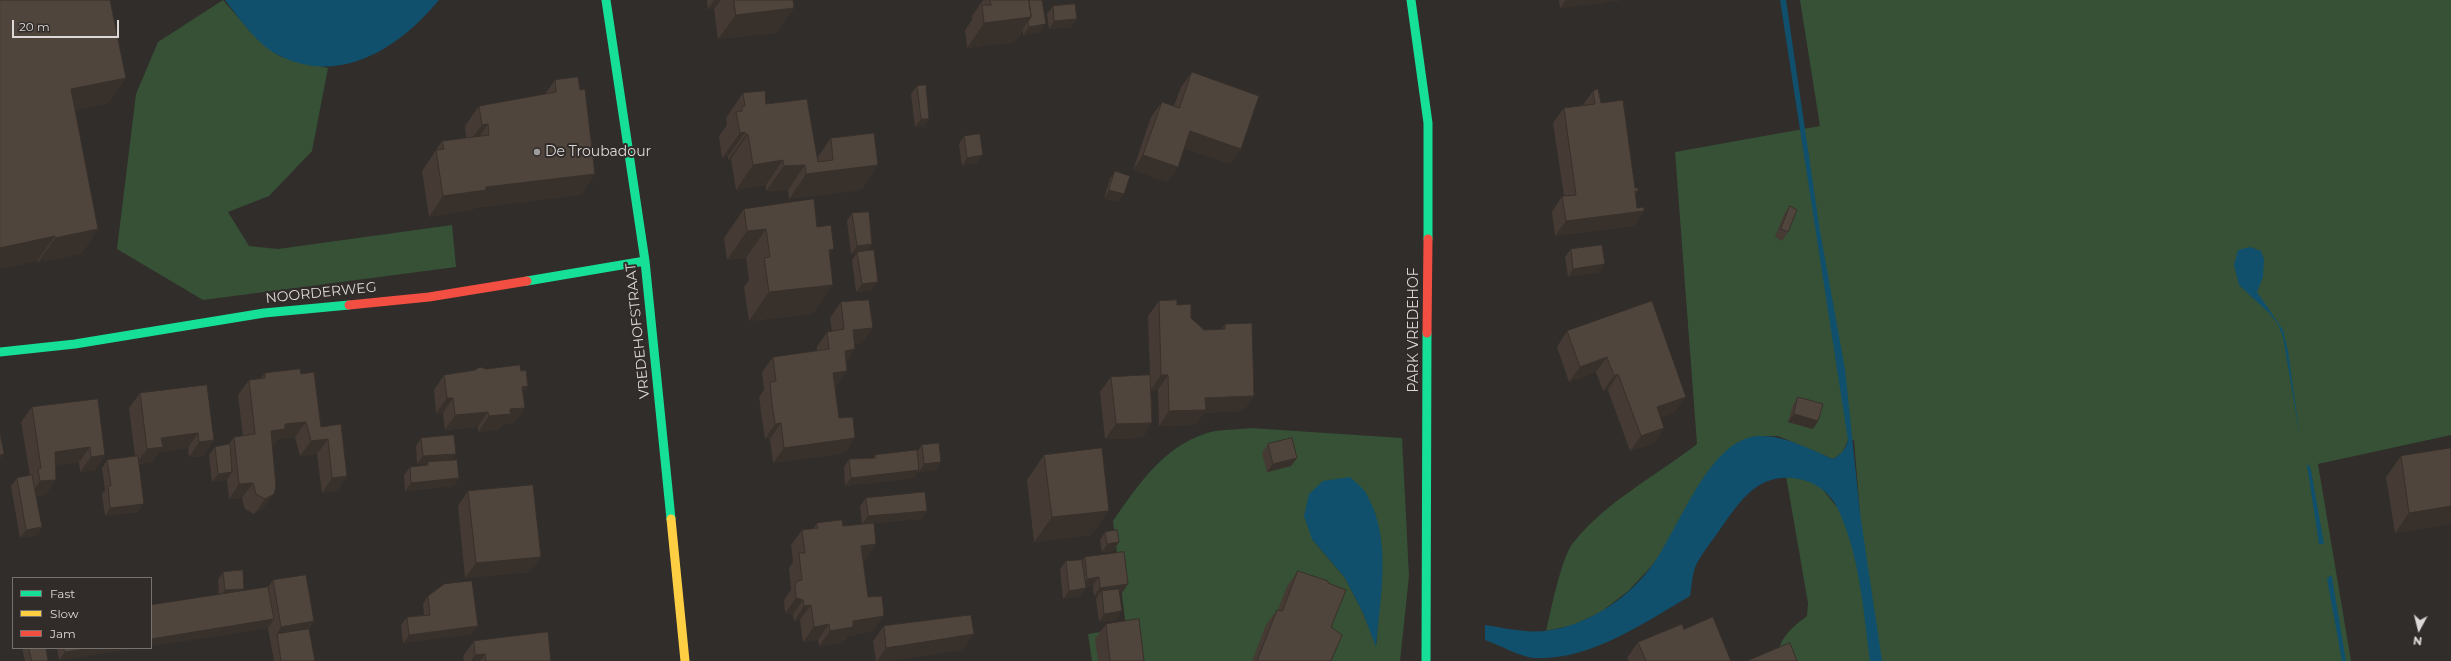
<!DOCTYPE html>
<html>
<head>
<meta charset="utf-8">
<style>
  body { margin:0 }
  #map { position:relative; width:2451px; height:661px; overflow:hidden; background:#302d2b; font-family:Montserrat,sans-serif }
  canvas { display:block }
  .legend { position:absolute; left:12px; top:577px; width:140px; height:72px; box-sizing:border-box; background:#312c2a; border:1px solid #75716f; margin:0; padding:5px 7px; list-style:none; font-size:12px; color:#dbd8d7 }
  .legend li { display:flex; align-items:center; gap:8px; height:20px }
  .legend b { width:20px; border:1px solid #75716f }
  .north { position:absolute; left:2399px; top:609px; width:40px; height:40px; -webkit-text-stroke:3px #312c2a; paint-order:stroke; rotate:187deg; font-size:11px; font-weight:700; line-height:16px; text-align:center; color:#dbd8d7 }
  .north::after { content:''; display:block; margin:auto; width:14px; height:18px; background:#dbd8d7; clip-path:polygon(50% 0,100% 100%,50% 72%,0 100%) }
  .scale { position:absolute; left:12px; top:20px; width:107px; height:18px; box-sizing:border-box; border:2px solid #dbd8d7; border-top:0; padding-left:5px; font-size:12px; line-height:14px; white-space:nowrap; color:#dbd8d7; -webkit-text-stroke:3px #312c2a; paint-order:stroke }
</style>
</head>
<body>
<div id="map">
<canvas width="2451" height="661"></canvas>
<ul class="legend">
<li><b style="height:5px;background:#16e098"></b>Fast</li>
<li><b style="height:5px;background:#ffcf43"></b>Slow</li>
<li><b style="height:5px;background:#f24e42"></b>Jam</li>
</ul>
<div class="north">N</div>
<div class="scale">20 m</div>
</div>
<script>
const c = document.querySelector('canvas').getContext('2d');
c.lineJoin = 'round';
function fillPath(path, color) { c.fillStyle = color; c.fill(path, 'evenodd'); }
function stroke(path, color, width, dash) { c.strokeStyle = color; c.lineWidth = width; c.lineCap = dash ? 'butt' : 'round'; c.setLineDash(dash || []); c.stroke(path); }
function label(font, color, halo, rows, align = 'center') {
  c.font = font + ' Montserrat,sans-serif'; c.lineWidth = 4; c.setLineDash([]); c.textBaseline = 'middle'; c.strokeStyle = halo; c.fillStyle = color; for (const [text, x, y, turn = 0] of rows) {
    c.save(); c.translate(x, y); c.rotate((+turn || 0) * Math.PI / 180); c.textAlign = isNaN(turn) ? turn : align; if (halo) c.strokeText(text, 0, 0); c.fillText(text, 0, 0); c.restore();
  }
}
fillPath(new Path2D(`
  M223,0L250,31L279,56L328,68L312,151L269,196L228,212L249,246L278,249L452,225L456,267L203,300L117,249L136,94L158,42Z
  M1800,0H2451V435L2318,464L2351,661H1777C1778,639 1790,629 1807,616L1808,603L1786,476L1806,480L1819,485L1836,506L1860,513L1854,440H1848L1842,453L1833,459L1778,436H1757L1648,570L1628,591L1601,612L1573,625L1546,631C1551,611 1561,558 1573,543C1605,502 1656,476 1697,444L1675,152L1820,126Z
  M1250,428L1402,438L1409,576L1400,661H1092L1088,634L1126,628L1113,521C1138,485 1163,447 1207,433C1220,429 1236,430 1250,428ZM1312,539L1382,576L1376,646L1363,613L1345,578Z`), '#365135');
fillPath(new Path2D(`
  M225,0H439C400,47 342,86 280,56C259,47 239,18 225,0Z
  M1780,0H1786L1820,231L1845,369L1860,513L1882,661H1870C1863,609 1860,555 1837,507C1829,492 1815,482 1799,479C1758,471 1740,501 1719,531C1712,541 1703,552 1697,563C1692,572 1692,586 1690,596C1643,623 1591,661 1533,658C1518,656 1500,645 1485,640V625C1505,628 1525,633 1545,631C1585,626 1623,602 1648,571C1677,536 1707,439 1758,436C1785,435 1809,449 1833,459C1842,454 1845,450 1848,440Z
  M2250,247L2261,251L2264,259L2263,277L2257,292L2283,330L2288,351L2300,437L2283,337L2278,324L2269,313L2239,285L2234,265L2238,250Z
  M2307,465H2309L2311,470L2324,544H2319Z
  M1350,477C1356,483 1365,489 1368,497C1392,541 1380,599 1376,647L1363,613L1345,578L1312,539L1304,516L1309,494L1323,481Z
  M2331,575L2332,577L2346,661H2342L2327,579Z`), '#10506d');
stroke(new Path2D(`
  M606,0L645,261L671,519
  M1411,0L1428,123V239
  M527,281L645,261
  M0,352L75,344L264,313L349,305
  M1426,661L1427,333`), '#16e098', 9);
stroke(new Path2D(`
  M671,519L685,661`), '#ffcf43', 9);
stroke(new Path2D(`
  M349,305L429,297L527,281
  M1427,333L1428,239`), '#f24e42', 9);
fillPath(new Path2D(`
  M0,0L126,78L108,103L75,110L98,229L81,254L38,262L37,261L0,269Z
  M707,0H793L794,8L776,33L718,39L714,9H708Z
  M983,0H1042L1040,32L1023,35V30L1014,42L967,48L965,30L972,20V16Z
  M1559,0H1622L1560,8Z
  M1053,6L1077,19L1071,27L1049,29L1047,14Z
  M1192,72L1241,149L1230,164L1184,148L1178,167L1167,182L1133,170L1151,117L1162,102L1174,106L1181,87Z
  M555,80L580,90L595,174L581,195L474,208L472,210L429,217L422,171L442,141L466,138L465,126L479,106L545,94Z
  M917,86L929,119L924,127H915L911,94Z
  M1593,91L1601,103L1635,188L1638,191L1635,194L1637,208L1644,211L1634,226L1555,236L1552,212L1562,196H1564L1553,123L1564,108L1583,105Z
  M743,93L766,104L817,158L831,138L878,165L861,190L789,199L788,190L766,191V185L736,190L731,159L728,160V157L722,158L719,136L727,125L726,118Z
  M964,136L977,163L962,166L959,144Z
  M1115,171L1118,202L1104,198L1110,179Z
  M1790,206L1788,232L1782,241L1775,237L1784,214Z
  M744,209L817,227L834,249L829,256L813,314L749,321L744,287L749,280L746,258L727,260L724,238Z
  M852,213L872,244L868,251L872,290L856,292L852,260L857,253L851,254L847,221Z
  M1571,249L1599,272L1568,277L1565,257Z
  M1159,301L1177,305L1204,330L1222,329L1225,324L1254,396L1243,411L1204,413L1195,425L1159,426L1158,390L1151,391L1152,423L1142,438L1105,439L1100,392L1111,377L1150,375L1148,316Z
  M1652,301L1675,412L1660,417L1664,428L1654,443L1630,451L1608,390L1603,391L1596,372L1569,382L1557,347L1567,331Z
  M841,302L873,328L862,343L855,344L846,362L837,386L835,387L839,418L845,453L773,463L770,439H765L762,419L759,397L764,390L762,372L773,357L817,351V347L827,332L832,331L830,318Z
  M486,369L521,371L528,386L523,393L525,408L514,423L503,424L500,429L478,432V427L445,430L443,413H436L434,390L444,375Z
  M265,373L301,374L321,427L347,476L337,491L322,493L317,454L300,456L295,437L279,439L274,445H272L263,509L254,514L245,509L242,498L229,499L227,480L212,482L209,455L215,447L229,444L234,437L243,436L238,395L249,380L261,378Z
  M140,393L214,440L203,456L189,457L188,448L159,452L152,462L139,464L138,512L105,516L102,494L105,490L102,468L107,460L135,456L129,408Z
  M1798,397L1818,421L1813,429L1788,422L1793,405Z
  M32,407L105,455L95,470L80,472L79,462L55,465L56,480L45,495L36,496L42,527L37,535L20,538L11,486L17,478L30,476L21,422Z
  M421,438L456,454L451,461L459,478L454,486L405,491L404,475L410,467L426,465L428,463L417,464L416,446Z
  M1268,444L1291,466L1267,472L1262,453Z
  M922,445L941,462L936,470L919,472L918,471L914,478L845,486L844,467L849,459L873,458L875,455L917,452Z
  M2451,448V524L2395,533L2386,477L2401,456Z
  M1044,455L1092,535L1034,542L1027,480Z
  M468,491L541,557L530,572L465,578L458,506Z
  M866,498L927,511L921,519L862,524L860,506Z
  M817,523L843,526L876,544L866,559L863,560L868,597L873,631L848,636L843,643L819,646L818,640L803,642L800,620L794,621L793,615L785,613L784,600L791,590L789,568L793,562L791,545L802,530L813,529Z
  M1105,532L1119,542L1113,551L1102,552L1100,540Z
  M1085,557L1128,584L1122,593H1119L1116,620L1099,622L1096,599L1098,595L1094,596L1093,585L1085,587L1086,588L1080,596L1063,599L1060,569L1066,561L1082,560Z
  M1298,571L1328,583L1331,627V661H1252L1266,625L1277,610H1278L1287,586Z
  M223,572L243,591L268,587L273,580L314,621L309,629L315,661H274L268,628L151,646V605L219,595L218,580Z
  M428,596L478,626L472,634L403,643L401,625L407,617L424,615L423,604Z
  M1106,624L1144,661H1098L1095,639Z
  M884,626L963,650L889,661H876L873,641Z
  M1684,629L1731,661H1629L1627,658L1638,642Z
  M474,641L551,661H464L463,656Z
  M22,648H46L48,661H25Z
  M57,648H137L59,660Z`), '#453b34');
fillPath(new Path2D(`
  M714,0H721L714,9H708Z
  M1566,0H1622L1560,8Z
  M794,8L776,33L718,39L736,15Z
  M1031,17L1014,42L967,48L984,23Z
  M1077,19L1071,27L1049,29L1054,21Z
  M1046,24L1040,32L1023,35L1029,27Z
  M126,78L108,103L53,114L71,89Z
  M921,119H929L924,127H915Z
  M488,124L473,145H467L482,125Z
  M1190,131L1241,149L1230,164L1179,146Z
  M745,132L728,157L722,158L740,133Z
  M748,134L731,159L728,160L746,135Z
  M983,155L977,163L962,166L967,158Z
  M1143,155L1178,167L1167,182L1133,170Z
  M783,160L766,185L736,190L753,165Z
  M805,165L788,190L766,191L784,166Z
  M878,165L861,190L789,199L806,174Z
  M595,174L581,195L474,208L472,210L429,217L443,196L486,187Z
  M1109,190L1124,194L1118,202L1104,198Z
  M1644,211L1634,226L1555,236L1566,221Z
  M98,229L81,254L38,262L55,238Z
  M766,229L746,258L727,260L747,231Z
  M55,236L37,261L0,269V248Z
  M872,244L867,252H857V253L851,254L857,246Z
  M834,249L814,278L829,250Z
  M1605,264L1599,272L1568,277L1573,269Z
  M878,282L872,290L856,292L862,284Z
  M833,285L813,314L749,321L769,292Z
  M873,328L862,343L842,346L853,330Z
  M855,349L845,365V351Z
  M1607,357L1596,372L1569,382L1580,367Z
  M847,371L837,386L823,388L833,373Z
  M1618,374L1608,390L1603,391L1614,376Z
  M1161,375H1168L1158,390L1150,391Z
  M528,386L517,401L522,387Z
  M1254,396L1243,411L1204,413L1195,425L1159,426L1169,411L1205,398Z
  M1686,397L1675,412L1646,422L1657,407Z
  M447,398H453L443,413H436Z
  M525,408L514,423L503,424L500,429L478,432L489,416L510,409Z
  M488,412L478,427L445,430L455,415Z
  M1794,414L1818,421L1813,429L1788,422Z
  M306,422L295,437L279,439L274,445L260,446L271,431L285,424Z
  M781,423L770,439H765L775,424Z
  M1152,423L1142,438L1105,439L1116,424Z
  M1664,428L1654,443L1630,451L1641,436Z
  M198,433L188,448L159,452L152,462L136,464L147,449L161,438Z
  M855,438L845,453L773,463L784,448Z
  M328,439L317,454L300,456L311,441Z
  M214,440L203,456L189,457L199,442Z
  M90,447L79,462L44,467L55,452Z
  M4,454L0,460V455Z
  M456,454L450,462L417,464L423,456Z
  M105,455L95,470L80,472L91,457Z
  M1297,458L1291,466L1267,472L1273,464Z
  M941,462L936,470L919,472L924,464Z
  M919,470L914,478L845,486L851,478Z
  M232,472L227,480L212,482L218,474Z
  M347,476L337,491L322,493L332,478Z
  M459,478L454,486L405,491L411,483Z
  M56,480L45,495L30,496L40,481Z
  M253,483L242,498L229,499L239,484Z
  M274,494L263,509L254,514L265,499Z
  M144,504L138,512L105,516L110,508Z
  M2451,506V524L2395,533L2409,513Z
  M927,511L921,519L862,524L868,516Z
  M1109,511L1092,535L1034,542L1052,517Z
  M42,527L37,535L20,538L26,530Z
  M1119,542L1113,551L1102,552L1107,544Z
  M876,544L866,559L851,561L861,546Z
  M541,557L530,572L465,578L476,563Z
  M1099,577L1093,585L1082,587L1087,579Z
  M1128,584L1122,593L1102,595V591L1098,595L1094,596L1100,588Z
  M1086,588L1080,596L1063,599L1069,591Z
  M244,589L239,597L219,598L225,590Z
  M796,598L803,600L793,615L785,613Z
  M811,605L800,620L794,621L804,606Z
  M1122,611L1116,620L1099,622L1104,614Z
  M884,616L873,631L848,636L843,643L819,646L830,631L853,621Z
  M274,619L268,628L151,646V639Z
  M314,621L303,637L277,634L281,627Z
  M829,624L818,640L803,642L814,627Z
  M478,626L472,634L403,643L409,635Z
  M974,634L963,650L889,661H877L886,648Z
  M92,648H137L59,660L65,652Z
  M485,654L480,661H471L475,655Z`), '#38302b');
const building = new Path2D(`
  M0,0H110L126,78L71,89L98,229L55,238V236L0,248Z
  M734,0H793L794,8L736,15Z
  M990,0H1029L1031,17L984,23L982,5H991Z
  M1029,0H1042L1046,24L1029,27L1028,22L1031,17Z
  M1075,4L1077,19L1054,21L1053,6Z
  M1192,72L1259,96L1241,149L1190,131L1178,167L1143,155L1162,102L1179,108Z
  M578,77L580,90L585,89L595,174L486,187V190L443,196L436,150L444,149L442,141L489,135L488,124L482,125L479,106L556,92L555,80Z
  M926,85L929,119H921L917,86Z
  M1598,89L1601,103L1623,100L1635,188H1638V191H1635L1637,208L1644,207V211L1566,221L1562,196L1576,195L1564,108L1595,104L1593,91Z
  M765,91L766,104L807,99L818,162L833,160L831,138L874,133L878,165L806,174L805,165L784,166L783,160L753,165L748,134L746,135L745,132L740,133L736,112L742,111V107L745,106L743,93Z
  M980,134L983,155L967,158L964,136Z
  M1115,171L1130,176L1124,194L1109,190Z
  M814,199L817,227L831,225L834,249L829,250L833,285L769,292L764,258L770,257L766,229L747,231L744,209Z
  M1790,206L1797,210L1788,232L1781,229Z
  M869,212L872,244L857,246L852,213Z
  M1602,245L1605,264L1573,269L1571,249Z
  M874,250L878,282L862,284L857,252Z
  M869,300L873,328L853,330L855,349L845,351L847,371L833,373L839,418L853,417L855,438L784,448L781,423L775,424L772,404L770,382L776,381L773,357L829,349L827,332L844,329L841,302Z
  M1177,300V305L1191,304V318L1204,330L1225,329V324L1252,323L1254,396L1205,398L1206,410L1169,411L1168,375H1161L1159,301Z
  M1652,301L1686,397L1657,407L1664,428L1641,436L1618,374L1614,376L1607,357L1580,367L1567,331Z
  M520,365L521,371L526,370L528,386L522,387L525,408L510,409L511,414L489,416L488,412L455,415L453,398H447L444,375L475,370L480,367L486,369Z
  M300,369L301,374L314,372L321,427L341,424L347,476L332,478L328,439L311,441L306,422L285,424V429L271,431L276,486L274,494L265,499L256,494L253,483L239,484L234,437L255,434L249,380L265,378V373Z
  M1150,375L1152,423L1116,424L1111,377Z
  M207,385L214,440L199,442L198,433L161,438L163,447L147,449L140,393Z
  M1798,397L1823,404L1818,421L1794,414Z
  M98,399L105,455L91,457L90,447L55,452L56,480L40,481L38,469L41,468L32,407Z
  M0,431L4,454L0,455Z
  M454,435L456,454L423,456L421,438Z
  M1292,438L1297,458L1273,464L1268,444Z
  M939,443L941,462L924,464L922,445Z
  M230,444L232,472L218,474L215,447Z
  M1102,448L1109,511L1052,517L1044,455Z
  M2451,448V506L2409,513L2401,456Z
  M917,450L919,470L851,478L849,459L875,458V455Z
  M138,456L144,504L110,508L108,486H111L107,460Z
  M457,460L459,478L411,483L410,467L428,465V462Z
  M32,475L42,527L26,530L17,478Z
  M533,485L541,557L476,563L468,491Z
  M925,492L927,511L868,516L866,498Z
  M842,520L843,526L874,523L876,544L861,546L868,597L882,596L884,616L853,621V627L830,631L829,624L814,627L811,605L804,606L803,600L796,598L795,585L797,581L802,580L799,553H805L802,530L818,528L817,523Z
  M1117,530L1119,542L1107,544L1105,532Z
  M1124,552L1128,584L1100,588L1099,577L1087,579L1085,557Z
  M1082,560L1086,588L1069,591L1066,561Z
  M243,570L244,589L225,590L223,572Z
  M1298,571L1328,581V583L1346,590L1331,627L1342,635L1331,661H1257L1277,610L1282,611Z
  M306,575L314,621L281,627L273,580Z
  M472,581L478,626L409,635L407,617L430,615L428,596L444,584Z
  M268,587L274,619L151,639V605Z
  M1119,589L1122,611L1104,614L1102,591Z
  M971,615L974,634L886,648L884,626Z
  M1713,617L1731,661H1646L1638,642L1682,624L1684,629Z
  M1139,619L1144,661H1110L1106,624Z
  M309,629L315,661H281L277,634Z
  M548,632L551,661H486L485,654L475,655L474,641Z
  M1790,643L1797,661H1747Z
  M29,648H46L48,661H32Z
  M64,648H92L65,652Z`);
fillPath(building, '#50453d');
stroke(building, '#38302b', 1);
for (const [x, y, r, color] of [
  [537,152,4,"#9f9c9b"]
]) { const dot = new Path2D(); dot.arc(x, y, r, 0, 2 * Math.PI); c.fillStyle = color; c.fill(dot); stroke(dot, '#312c2a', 1.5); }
label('14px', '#dbd8d7', '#312c2a', [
  ["De Troubadour",545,152]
], 'left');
label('14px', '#dbd8d7', '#312c2a', [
  ["NOORDERWEG",321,293,-6],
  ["PARK VREDEHOF",1414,330,-90],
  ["VREDEHOFSTRAAT",638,331,-96]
]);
</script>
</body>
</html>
